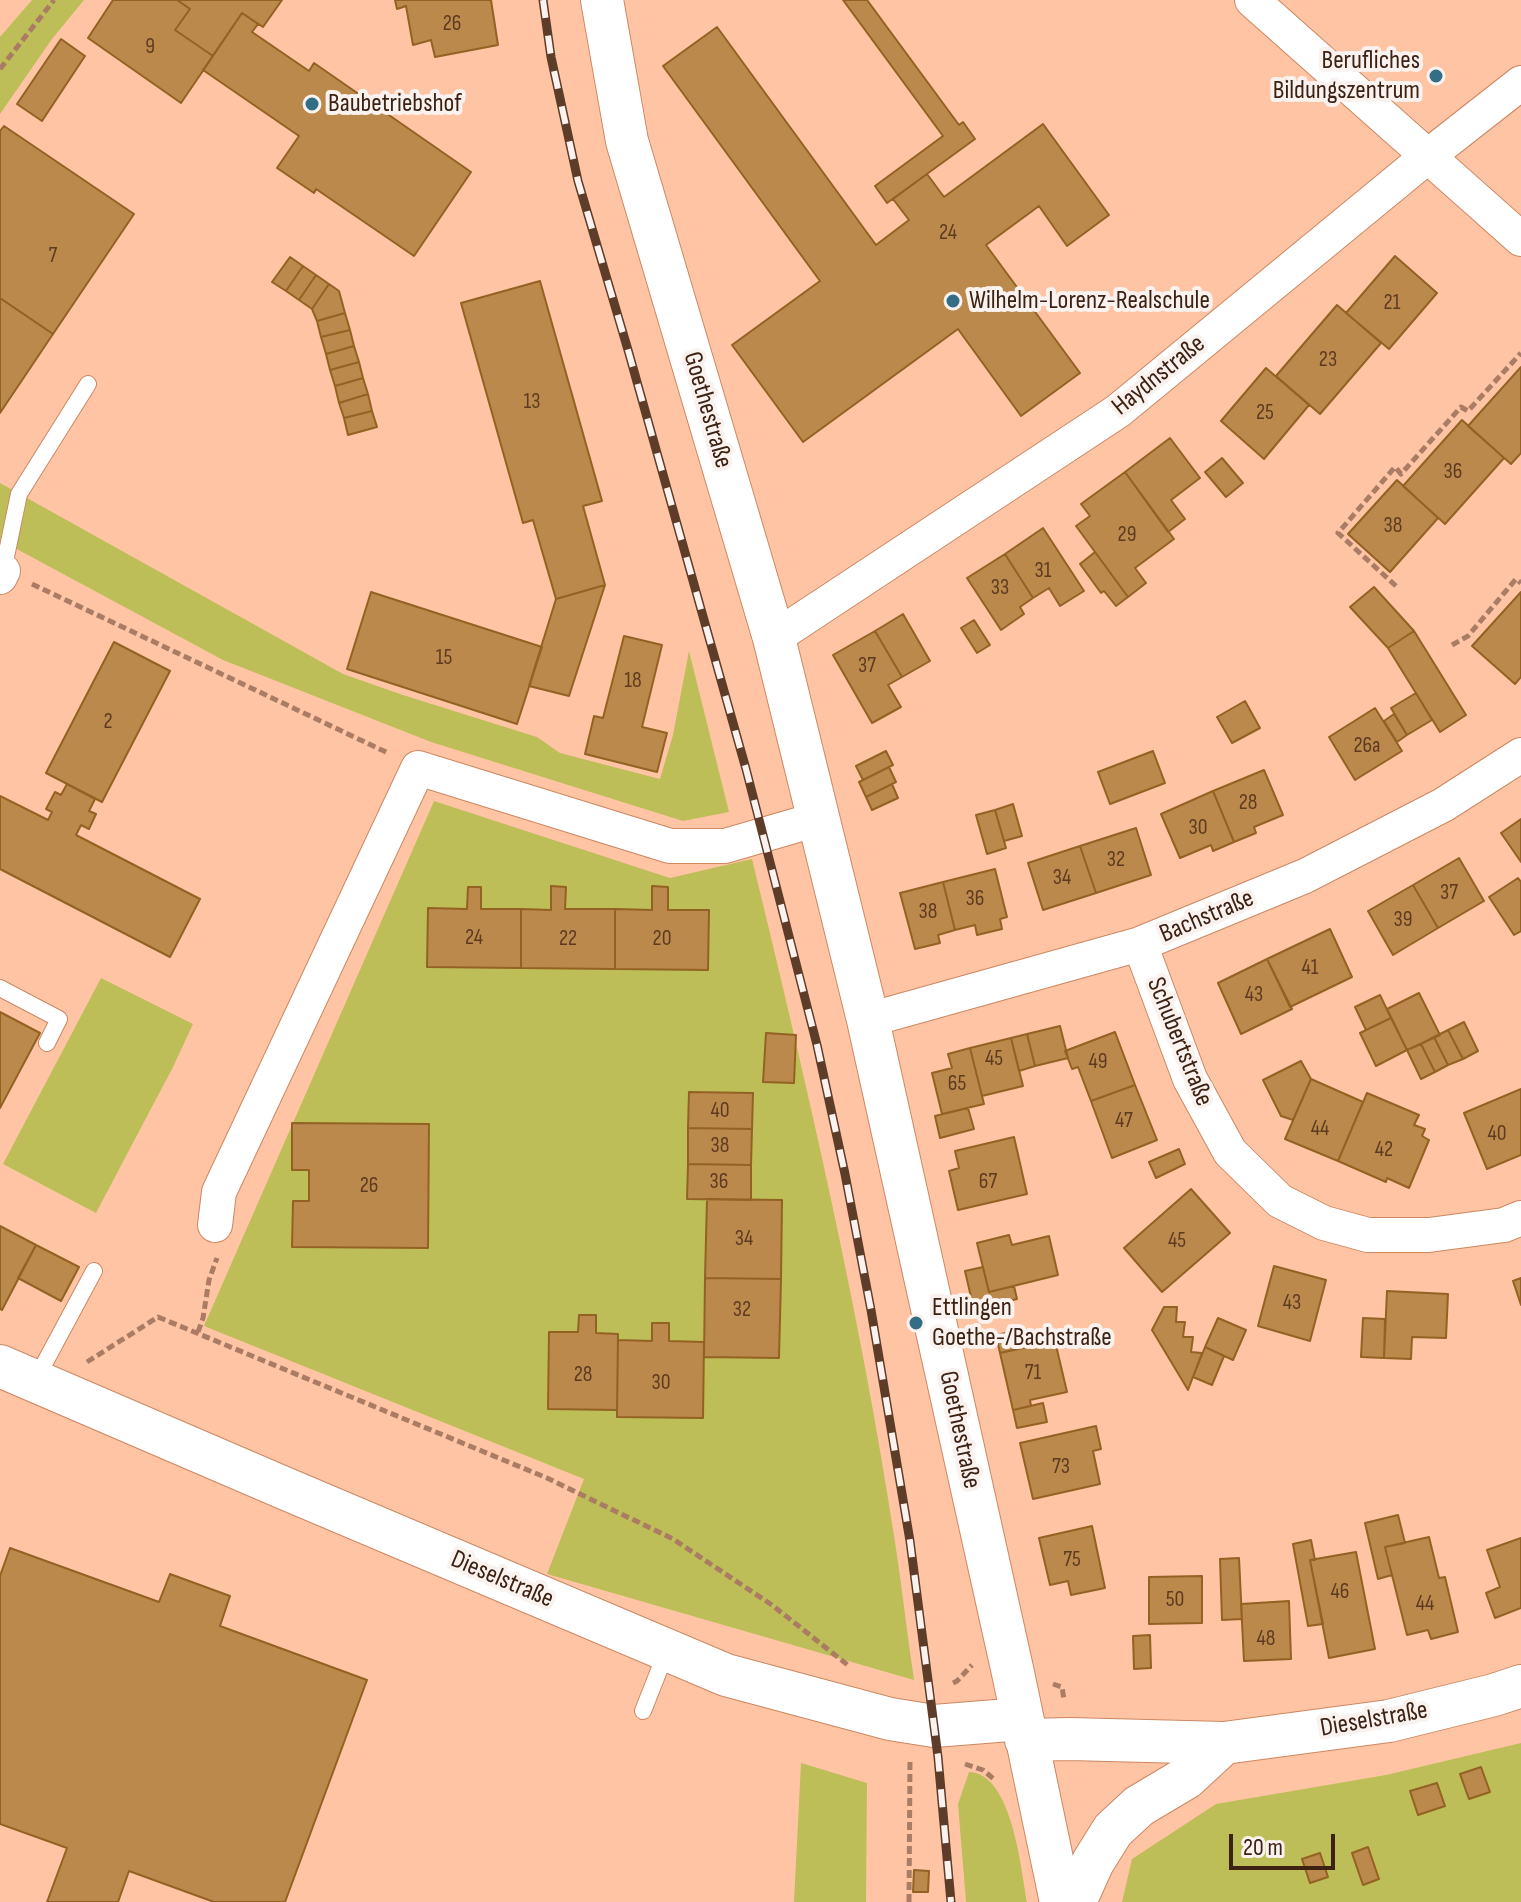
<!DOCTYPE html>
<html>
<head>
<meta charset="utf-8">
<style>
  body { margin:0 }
  #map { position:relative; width:1521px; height:1902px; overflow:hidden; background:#ffc4a4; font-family:"Sofia Sans Condensed",sans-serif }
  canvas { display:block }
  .scale { position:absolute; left:1229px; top:1834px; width:106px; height:36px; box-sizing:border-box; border:4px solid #3d2112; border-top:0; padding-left:10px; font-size:24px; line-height:28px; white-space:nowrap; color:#3d2112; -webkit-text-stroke:6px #f9f2ee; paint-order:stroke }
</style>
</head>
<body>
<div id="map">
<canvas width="1521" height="1902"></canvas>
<div class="scale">20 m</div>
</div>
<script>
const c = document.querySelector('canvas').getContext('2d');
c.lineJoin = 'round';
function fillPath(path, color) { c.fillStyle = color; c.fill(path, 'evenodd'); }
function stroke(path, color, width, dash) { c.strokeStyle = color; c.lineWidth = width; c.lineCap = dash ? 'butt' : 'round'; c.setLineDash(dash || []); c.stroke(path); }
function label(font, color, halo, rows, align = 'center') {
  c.font = font + ' "Sofia Sans Condensed",sans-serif'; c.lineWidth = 8; c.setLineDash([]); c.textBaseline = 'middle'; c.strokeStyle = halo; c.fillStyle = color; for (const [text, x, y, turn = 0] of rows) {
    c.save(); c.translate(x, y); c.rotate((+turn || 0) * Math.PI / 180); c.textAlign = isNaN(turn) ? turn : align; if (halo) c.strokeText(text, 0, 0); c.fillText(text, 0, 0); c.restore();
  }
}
fillPath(new Path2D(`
  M32,0H84L52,39L0,114V37Z
  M0,483L343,674L403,695L537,737L560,753L660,779L673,735L689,651L729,812L683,821L431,742L223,660L0,540Z
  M434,801L670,878L752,859C807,1085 860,1312 895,1542C902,1587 907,1634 914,1680L547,1574L584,1479L204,1326Z
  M101,978L193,1024L173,1067L96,1213L3,1164Z
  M1521,1743V1902H1122L1132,1859L1216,1804L1386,1775Z
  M801,1763L867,1783L866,1902H794Z
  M969,1772C1012,1773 1021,1869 1027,1902H966L958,1804Z`), '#bdbe58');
const building = new Path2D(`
  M113,0H177L190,9L175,30L213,56L181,103L88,38Z
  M177,0H282L263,27L242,13L213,56L175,30L190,9Z
  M395,0H491L498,45L435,57L431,40L413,45L406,6L397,9Z
  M843,0H867L959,125L963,122L975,139L887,203L875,186L943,136Z
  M242,13L258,24L252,32L309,71L314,63L471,172L414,256L316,189L314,193L277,168L299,136L203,70Z
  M717,27L876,245L909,220L893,199L927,174L944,197L1043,124L1109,215L1067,246L1039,206L986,245L1080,373L1021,416L958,329L803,442L732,345L820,281L663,66Z
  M61,39L85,56L42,121L17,104Z
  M4,126L134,214L53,334L0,298V131Z
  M1395,256L1437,293L1389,349L1346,313Z
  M290,257L303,266L286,291L272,282Z
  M303,266L316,275L299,300L286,291Z
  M316,275L329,284L312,309L299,300Z
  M540,281L602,501L583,506L605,585L556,599L533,520L523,523L461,303Z
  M329,284L339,291L345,313L317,321L312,309Z
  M0,298L53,334L0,413Z
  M1337,305L1381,343L1320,414L1276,376Z
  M345,313L350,330L321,337L317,321Z
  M350,330L354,346L326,354L321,337Z
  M354,346L359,362L330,370L326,354Z
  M359,362L363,378L335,386L330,370Z
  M1521,367V453L1511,464L1468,426Z
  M1266,368L1309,405L1264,459L1221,421Z
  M363,378L368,394L339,403L335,386Z
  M368,394L372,411L344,418L339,403Z
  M372,411L377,427L348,435L344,418Z
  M1462,420L1504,458L1445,524L1403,486Z
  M1170,438L1200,478L1171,500L1185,519L1168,532L1125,472Z
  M1222,458L1243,483L1226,497L1205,472Z
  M1125,472L1174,539L1135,568L1146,583L1128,597L1076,526L1090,516L1081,504Z
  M1397,480L1438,518L1390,572L1348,534Z
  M1043,528L1084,591L1060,606L1049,588L1033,598L1005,554Z
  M1095,552L1128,597L1116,606L1104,591L1101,593L1080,564Z
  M1005,554L1033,598L1020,607L1024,614L1001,630L967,578Z
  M605,585L569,696L529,686L556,599Z
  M1374,587L1414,631L1388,648L1350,607Z
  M371,592L542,647L517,724L347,669Z
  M1521,592V677L1515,684L1472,646Z
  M903,614L930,661L902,677L875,631Z
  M974,620L990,645L977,653L961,628Z
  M875,631L902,677L888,685L901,707L872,723L833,655Z
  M1414,631L1466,715L1440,732L1388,648Z
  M624,636L662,645L642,727L667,733L657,772L585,754L594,716L603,718Z
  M114,642L170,671L102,802L46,773Z
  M1416,693L1432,720L1407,735L1391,708Z
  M1245,701L1260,728L1232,743L1217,717Z
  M1375,708L1402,751L1355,780L1329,737Z
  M1394,714L1407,735L1397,742L1384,721Z
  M886,751L893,765L863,780L856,766Z
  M1153,751L1165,783L1110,804L1098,772Z
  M889,767L896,782L866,797L859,782Z
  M1264,770L1283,815L1254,827L1256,833L1234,842L1213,791Z
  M67,784L95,799L89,811L96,814L89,829L81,825L76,835L200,899L170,957L0,869V796L48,820L52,812L46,809L55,792L61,795Z
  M892,784L898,798L872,810L866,797Z
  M1213,791L1234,842L1213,851L1211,845L1180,858L1161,814Z
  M1013,804L1022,836L1004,841L995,810Z
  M995,810L1006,848L987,854L976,815Z
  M1521,819V862L1501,833Z
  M1136,828L1151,875L1096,893L1080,846Z
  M1080,846L1096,893L1043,910L1028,863Z
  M1459,858L1484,901L1438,928L1413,885Z
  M995,869L1007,917L1000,919L1002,929L977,935L975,925L955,930L943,882Z
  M1518,878L1521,882V931L1514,935L1489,897Z
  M943,882L955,930L938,935L940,943L915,949L900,893Z
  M1413,885L1438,928L1393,955L1368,911Z
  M551,886L566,887L565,909H615V969L521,968V909L551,910Z
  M652,886L668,887V910H709L708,970L615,969V909L652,910Z
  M468,887H481V909H521V968L427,967L428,908L467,909Z
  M1330,929L1352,977L1290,1007L1267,959Z
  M1267,959L1292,1009L1241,1034L1218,983Z
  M1419,993L1440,1035L1407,1050L1387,1009Z
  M1380,995L1391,1018L1366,1030L1355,1007Z
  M0,1012L40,1033L0,1108Z
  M1391,1018L1407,1050L1376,1066L1360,1033Z
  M1464,1022L1478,1051L1463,1059L1448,1030Z
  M1060,1026L1068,1058L1035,1066L1027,1034Z
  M1448,1030L1463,1059L1448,1065L1434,1037Z
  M1115,1032L1135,1085L1091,1101L1078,1067L1072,1069L1065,1051Z
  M766,1033L796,1035L794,1083L763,1082Z
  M1027,1034L1035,1066L1019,1071L1011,1038Z
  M1434,1037L1448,1065L1435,1072L1421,1044Z
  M1011,1038L1023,1086L982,1096L970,1048Z
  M1421,1044L1435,1072L1421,1079L1407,1050Z
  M970,1048L984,1104L942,1114L932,1073L952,1068L948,1054Z
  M1301,1061L1311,1079L1293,1120L1281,1116L1263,1080Z
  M1311,1079L1363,1102L1338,1161L1285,1139Z
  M1135,1085L1157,1140L1112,1158L1091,1101Z
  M1521,1089V1155L1487,1169L1464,1113Z
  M689,1092L753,1093L752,1129L688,1128Z
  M1367,1093L1419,1115L1414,1125L1425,1129L1422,1136L1429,1140L1409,1188L1387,1178L1386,1182L1338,1161Z
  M968,1108L974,1129L940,1138L935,1116Z
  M292,1123L429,1124L428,1248L292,1247L293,1201H309V1170H292Z
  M688,1128L752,1129L751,1165L688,1164Z
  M1014,1137L1027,1194L958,1210L949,1171L959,1168L955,1151Z
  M1179,1149L1185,1164L1156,1178L1149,1162Z
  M688,1164L751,1165V1200L687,1199Z
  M1191,1189L1230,1233L1162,1292L1124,1248Z
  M707,1199L782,1200L781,1279L705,1278Z
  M0,1226L36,1245L2,1310L0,1309Z
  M1009,1235L1012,1245L1049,1236L1058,1275L989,1292L977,1243Z
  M36,1245L79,1267L61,1301L18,1278Z
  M1274,1266L1326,1280L1310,1341L1258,1326Z
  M983,1267L989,1292L1014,1286L1017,1299L974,1310L965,1271Z
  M705,1278L781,1279L779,1358L704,1357Z
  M1521,1278V1305L1513,1281Z
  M1387,1291L1448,1294L1446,1338L1412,1337L1411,1359L1384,1358Z
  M1164,1307H1177L1176,1322H1185L1183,1337H1193L1191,1352L1202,1353L1188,1390L1152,1330Z
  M579,1315H596V1333L618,1334L617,1410L548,1409L549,1332H578Z
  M1218,1318L1246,1330L1233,1360L1205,1347Z
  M1363,1318L1385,1319L1384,1358L1361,1357Z
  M652,1323H669V1341L704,1342L703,1418L617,1417L618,1340L652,1341Z
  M1026,1329L1030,1346L1000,1353L996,1335Z
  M1055,1341L1067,1392L1030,1400L1031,1406L1013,1410L1000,1353Z
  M1205,1347L1224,1356L1212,1385L1193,1377Z
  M1043,1403L1047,1422L1017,1428L1013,1410Z
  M1096,1426L1101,1449L1093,1451L1100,1484L1033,1499L1020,1443Z
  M1398,1515L1405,1543L1385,1547L1392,1575L1378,1579L1365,1523Z
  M1092,1526L1105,1588L1071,1595L1068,1581L1050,1585L1039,1538Z
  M1429,1537L1439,1578L1445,1577L1458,1632L1431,1639L1428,1630L1407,1635L1385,1547Z
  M1521,1538V1608L1495,1618L1486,1593L1500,1587L1487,1550Z
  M1311,1540L1315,1560H1310L1323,1624L1308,1626L1293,1544Z
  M10,1548L159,1602L170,1574L230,1596L220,1626L367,1680L285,1902H214L129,1871L118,1902H47L67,1848L0,1824V1576Z
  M1356,1552L1375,1649L1329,1658L1310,1560Z
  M1239,1558L1242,1619L1222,1620L1220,1559Z
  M1202,1576V1623L1149,1624V1577Z
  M1289,1601L1291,1659L1244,1661L1241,1604Z
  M1150,1635L1151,1668L1134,1669L1133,1636Z
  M1481,1767L1490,1792L1469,1799L1460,1774Z
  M1437,1783L1445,1806L1418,1815L1410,1791Z
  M1368,1847L1379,1879L1363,1885L1352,1853Z
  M1320,1853L1328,1877L1310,1883L1302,1859Z
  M914,1870L929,1871L928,1892H913Z`);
fillPath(building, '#bc894c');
stroke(building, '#936223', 2);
const service = new Path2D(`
  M3,571L19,494L88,384
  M0,988L59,1019L47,1043
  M36,1379L94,1271
  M643,1711L667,1650`);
const minor = new Path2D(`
  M1252,0L1521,239
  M0,577L3,571
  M774,638L1118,411L1428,156L1521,83
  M1140,944L1190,1079L1230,1152L1280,1201L1324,1223L1368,1235H1429L1504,1225L1521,1218
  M868,1020L1140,944L1305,876L1443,805L1521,755
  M215,1225L219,1192L418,768L670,846H725L818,819`);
const tertiary = new Path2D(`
  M602,0L627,141L774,638L868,1020L1013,1673L1061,1902
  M0,1366L284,1488L726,1675L890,1719L934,1726L1022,1719
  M1026,1740L1070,1739L1224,1743L1389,1721L1494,1695L1521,1686
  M1075,1902L1093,1862L1113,1830L1139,1806L1186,1778L1224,1743`);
stroke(service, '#cd8761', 18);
stroke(minor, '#cd8761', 36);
stroke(tertiary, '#cd8761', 44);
stroke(new Path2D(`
  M0,69L54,0
  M32,584L388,753
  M1396,586L1338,533L1395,467L1401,474L1461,407L1468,411L1521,353
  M1452,645L1468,636L1516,579L1521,583
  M198,1332L203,1318L209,1280L217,1258
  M87,1362L158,1317L547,1478L673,1539L772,1605L849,1666
  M953,1683L957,1681L972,1665
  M1053,1684L1062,1687L1064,1700
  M965,1764L983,1770L995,1780
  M909,1902L910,1760`), '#aa7c64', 5, [8, 4]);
stroke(service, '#fff', 16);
stroke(minor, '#fff', 34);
stroke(tertiary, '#fff', 42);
const rail = new Path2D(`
  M543,0L551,57L578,181L628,350L746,769L817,1045L845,1174L871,1310L910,1541L938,1757L951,1902`);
stroke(rail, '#5d3c2a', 9);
stroke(rail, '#f9f2ee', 6, [18]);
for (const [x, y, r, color] of [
  [1436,76,8,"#336d86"],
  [312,104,8,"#336d86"],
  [953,301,8,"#336d86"],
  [916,1323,8,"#336d86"]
]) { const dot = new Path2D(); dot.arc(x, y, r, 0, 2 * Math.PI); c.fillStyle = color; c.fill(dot); stroke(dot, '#f9f2ee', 3); }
label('22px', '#5d3b20', null, [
  ["26",452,24],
  ["9",150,47],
  ["24",948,233],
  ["7",53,256],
  ["21",1392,303],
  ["23",1328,360],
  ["13",532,402],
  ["25",1265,413],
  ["36",1453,472],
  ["38",1393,526],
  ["29",1127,535],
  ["31",1043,571],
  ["33",1000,588],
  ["15",444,658],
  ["37",867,666],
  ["18",633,681],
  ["2",108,722],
  ["26a",1367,746],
  ["28",1248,803],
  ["30",1198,828],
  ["32",1116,860],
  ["34",1062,878],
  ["37",1449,893],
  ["36",975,899],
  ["38",928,912],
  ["39",1403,920],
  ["24",474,938],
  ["22",568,939],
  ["20",662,939],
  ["41",1310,968],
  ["43",1254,995],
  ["45",994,1059],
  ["49",1098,1062],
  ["65",957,1084],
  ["40",720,1111],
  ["47",1124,1121],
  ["44",1320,1129],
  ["40",1497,1134],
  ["38",720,1146],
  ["42",1384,1150],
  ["36",719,1182],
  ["67",988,1182],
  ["26",369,1186],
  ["34",744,1239],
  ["45",1177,1241],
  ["43",1292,1303],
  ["32",742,1310],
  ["71",1033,1373],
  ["28",583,1375],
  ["30",661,1383],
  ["73",1061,1467],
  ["75",1072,1560],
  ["46",1340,1592],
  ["50",1175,1600],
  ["44",1425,1604],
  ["48",1266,1639]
]);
label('26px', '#3d2112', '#f9f2ee', [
  ["Berufliches",1420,61,"right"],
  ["Bildungszentrum",1420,91,"right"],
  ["Baubetriebshof",328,104],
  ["Wilhelm-Lorenz-Realschule",969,301],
  ["Ettlingen",932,1308],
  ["Goethe-/Bachstraße",932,1338]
], 'left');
label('26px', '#3d2112', '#f9f2ee', [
  ["Haydnstraße",1159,376,-39],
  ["Goethestraße",707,410,74],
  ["Bachstraße",1207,917,-23],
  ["Schubertstraße",1179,1042,68],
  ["Goethestraße",959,1430,78],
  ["Dieselstraße",502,1580,23],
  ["Dieselstraße",1374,1720,-10]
]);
</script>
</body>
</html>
